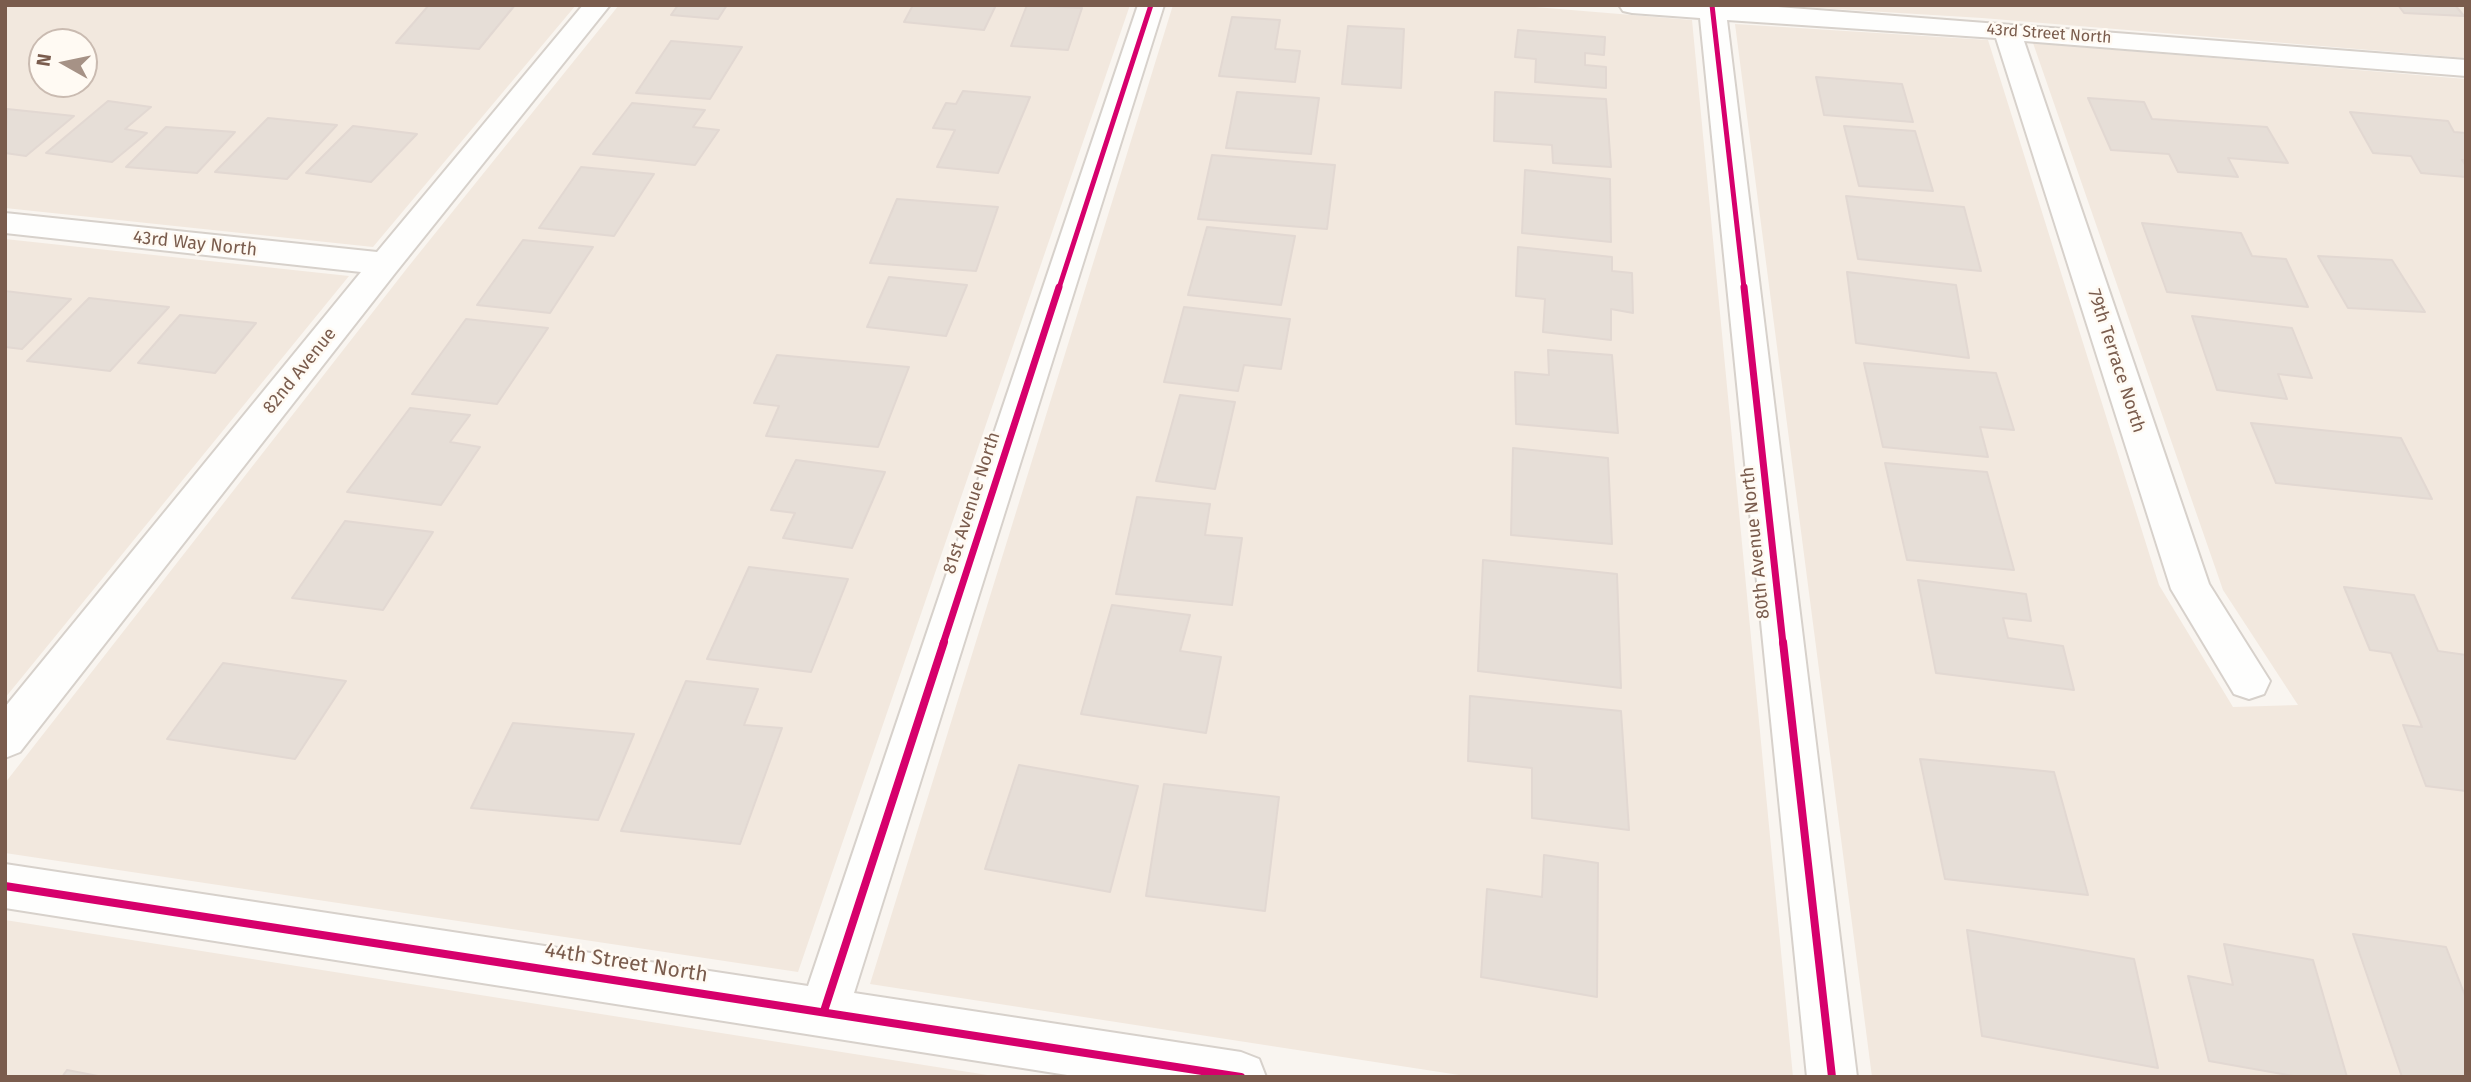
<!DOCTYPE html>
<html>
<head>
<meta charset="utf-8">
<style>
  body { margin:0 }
  #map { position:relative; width:2471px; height:1082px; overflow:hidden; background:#f9f5f0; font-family:"Fira Sans",sans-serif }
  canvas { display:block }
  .frame { position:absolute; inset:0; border:7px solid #7a5c4d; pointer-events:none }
  .north { position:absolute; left:28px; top:28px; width:70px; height:70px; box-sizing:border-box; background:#fffaf3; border:2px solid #cabbb1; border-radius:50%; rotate:279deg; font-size:19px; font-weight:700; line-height:28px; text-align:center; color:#7a5c4d }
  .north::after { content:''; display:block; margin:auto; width:24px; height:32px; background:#a69286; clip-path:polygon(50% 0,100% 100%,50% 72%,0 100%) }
</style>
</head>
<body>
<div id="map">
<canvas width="2471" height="1082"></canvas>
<div class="frame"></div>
<div class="north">N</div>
</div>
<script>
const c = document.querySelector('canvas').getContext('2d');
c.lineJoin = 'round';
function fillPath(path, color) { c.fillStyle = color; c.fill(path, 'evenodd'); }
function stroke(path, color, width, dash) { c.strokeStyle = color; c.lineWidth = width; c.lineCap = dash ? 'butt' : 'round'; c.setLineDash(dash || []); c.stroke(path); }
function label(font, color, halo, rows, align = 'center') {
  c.font = font + ' "Fira Sans",sans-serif'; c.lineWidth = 5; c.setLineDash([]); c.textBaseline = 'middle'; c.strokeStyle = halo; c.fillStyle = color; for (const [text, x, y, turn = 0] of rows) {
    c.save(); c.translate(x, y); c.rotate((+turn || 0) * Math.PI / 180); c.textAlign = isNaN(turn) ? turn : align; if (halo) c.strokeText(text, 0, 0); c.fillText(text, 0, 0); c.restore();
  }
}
fillPath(new Path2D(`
  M5,5H576L373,247L5,208ZM42,42H84V84H42Z
  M619,5H1130L798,972L5,853V783L408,267Z
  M1173,5H1511L1692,20L1793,1077H1472L870,984Z
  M1769,5H2466V58L1982,18Z
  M1735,24L1988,40L2159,585L2233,707L2298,705L2223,590L2033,43L2466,79V1077H1872Z
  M5,239L349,276L5,698Z
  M5,920L1000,1077H5Z`), '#f2e8de');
const building = new Path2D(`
  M429,5H515L479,49L396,43Z
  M678,5H727L718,19L671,15Z
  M913,5H996L984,30L904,22Z
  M1027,5L1082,8L1068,50L1011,46Z
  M2398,5H2455L2464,16L2404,13Z
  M1232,17L1280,20L1275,49L1300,51L1295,82L1219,76Z
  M1348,26L1404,29L1401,88L1342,84Z
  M1518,30L1605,37L1604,55L1585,53V65L1606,67V88L1535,82L1536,59L1515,57Z
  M671,41L742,47L710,99L636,93Z
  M1816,77L1902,84L1913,122L1824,115Z
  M963,91L1030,97L998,173L937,167L955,130L933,128L946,103L956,104Z
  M1237,92L1319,98L1311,154L1226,148Z
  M1495,92L1606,99L1611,167L1553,163L1552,145L1494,141Z
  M2088,98L2144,102L2152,119L2267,127L2288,163L2228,158L2238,177L2178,172L2169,154L2111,150Z
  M108,101L151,107L125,129L147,133L112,162L46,153Z
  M632,103L705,110L693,127L719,130L695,165L593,154Z
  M7,109L74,116L26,156L5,153Z
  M2350,112L2448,121L2454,132L2466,133V160H2462L2466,166V177L2421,173L2411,156L2373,153Z
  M268,118L337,125L287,179L215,172Z
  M353,126L417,134L371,182L306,173Z
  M1844,126L1915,131L1933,191L1859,186Z
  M166,127L235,132L197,173L126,167Z
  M1212,155L1335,165L1327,229L1198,219Z
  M581,167L654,174L614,236L539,228Z
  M1525,170L1610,179L1611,242L1522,233Z
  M1846,196L1964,207L1981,271L1858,259Z
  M897,199L998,207L976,271L870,263Z
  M2142,223L2241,233L2252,256L2286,259L2308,307L2167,292Z
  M1207,227L1295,236L1281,305L1188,295Z
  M523,240L593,247L550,313L477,305Z
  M1518,247L1612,257V271L1632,273L1633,313L1611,309V340L1543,332L1545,299L1516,296Z
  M2318,256L2392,260L2425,312L2348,308Z
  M1847,272L1956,285L1969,358L1856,343Z
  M889,277L967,285L946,336L867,327Z
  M5,291L71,299L22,349L5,347Z
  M89,298L169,307L110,371L27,361Z
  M1184,307L1290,319L1281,369L1244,365L1238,391L1164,382Z
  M180,315L256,323L215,373L138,363Z
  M2192,316L2292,328L2312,378L2278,374L2287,399L2217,390Z
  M466,319L548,328L497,404L412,394Z
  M1548,350L1612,355L1618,433L1516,424L1515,372L1549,375Z
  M777,355L909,367L878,447L766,436L779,406L754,403Z
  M1864,363L1996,373L2014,430L1980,427L1988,457L1883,447Z
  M1180,395L1235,402L1215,489L1156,481Z
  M410,408L470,415L450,442L480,447L441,505L347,492Z
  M2251,423L2401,438L2432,499L2276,483Z
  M1513,448L1608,458L1612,544L1511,535Z
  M796,460L885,472L852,548L783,538L795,513L771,510Z
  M1885,463L1987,472L2014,570L1907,560Z
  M1137,497L1210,504L1205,535L1242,538L1232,605L1116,594Z
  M345,521L433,532L383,610L292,598Z
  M1483,560L1617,574L1621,688L1478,671Z
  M749,567L848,579L811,672L707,659Z
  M1918,580L2026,594L2031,621L2003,618L2008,638L2063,646L2074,690L1936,673Z
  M2344,587L2414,595L2438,651L2466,655V791L2426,786L2403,725L2422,727L2391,653L2370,650Z
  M1112,605L1190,615L1180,651L1221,657L1206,733L1081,714Z
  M223,663L346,681L295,759L167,739Z
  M686,681L758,689L744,725L782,728L740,844L621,831Z
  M1470,696L1621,711L1629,830L1532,818V768L1468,761Z
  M513,723L634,734L598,820L471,808Z
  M1920,759L2054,772L2088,895L1945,879Z
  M1019,765L1138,786L1110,892L985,869Z
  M1164,784L1279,797L1265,911L1146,896Z
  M1544,855L1598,863L1597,997L1481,977L1487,889L1542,897Z
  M1967,930L2134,959L2158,1068L1982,1036Z
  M2353,934L2446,947L2466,998V1077H2402Z
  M2224,944L2313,960L2347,1077H2299L2209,1061L2188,976L2233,985Z
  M67,1070L103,1077H62Z`);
fillPath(building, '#e6ded7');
stroke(building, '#e2d8d2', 2);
const minor = new Path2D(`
  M583,5H610L396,272L20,752L5,758V707L361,272L5,233V213L377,252Z
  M1138,5H1164L854,993L1241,1052L1259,1059L1266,1077H1080L5,908V864L808,986Z
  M1619,5H1752L2466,60V76L2024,41L2209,584L2270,681L2264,694L2249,699L2234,694L2171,589L1996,38L1727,20L1857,1077H1807L1700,18L1632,13L1623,11Z`);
stroke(minor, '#d7d1cb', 4);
fillPath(minor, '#fefefd');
stroke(new Path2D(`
  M1712,5L1744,288
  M1059,288L1151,5`), '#d6006c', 5);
stroke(new Path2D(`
  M1744,287L1783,644
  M943,644L1059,287`), '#d6006c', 7);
stroke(new Path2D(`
  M1783,642L1832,1077
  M5,886L1241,1077
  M824,1011L944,642`), '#d6006c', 8);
label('16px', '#7a5c4d', '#fffaf3', [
  ["43rd Street North",2049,34,4]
]);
label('18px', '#7a5c4d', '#fffaf3', [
  ["43rd Way North",195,244,6],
  ["79th Terrace North",2116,361,72],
  ["82nd Avenue",300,371,-51],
  ["81st Avenue North",972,503,-72],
  ["80th Avenue North",1756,543,-96]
]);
label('21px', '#7a5c4d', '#fffaf3', [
  ["44th Street North",626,963,9]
]);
</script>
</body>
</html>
